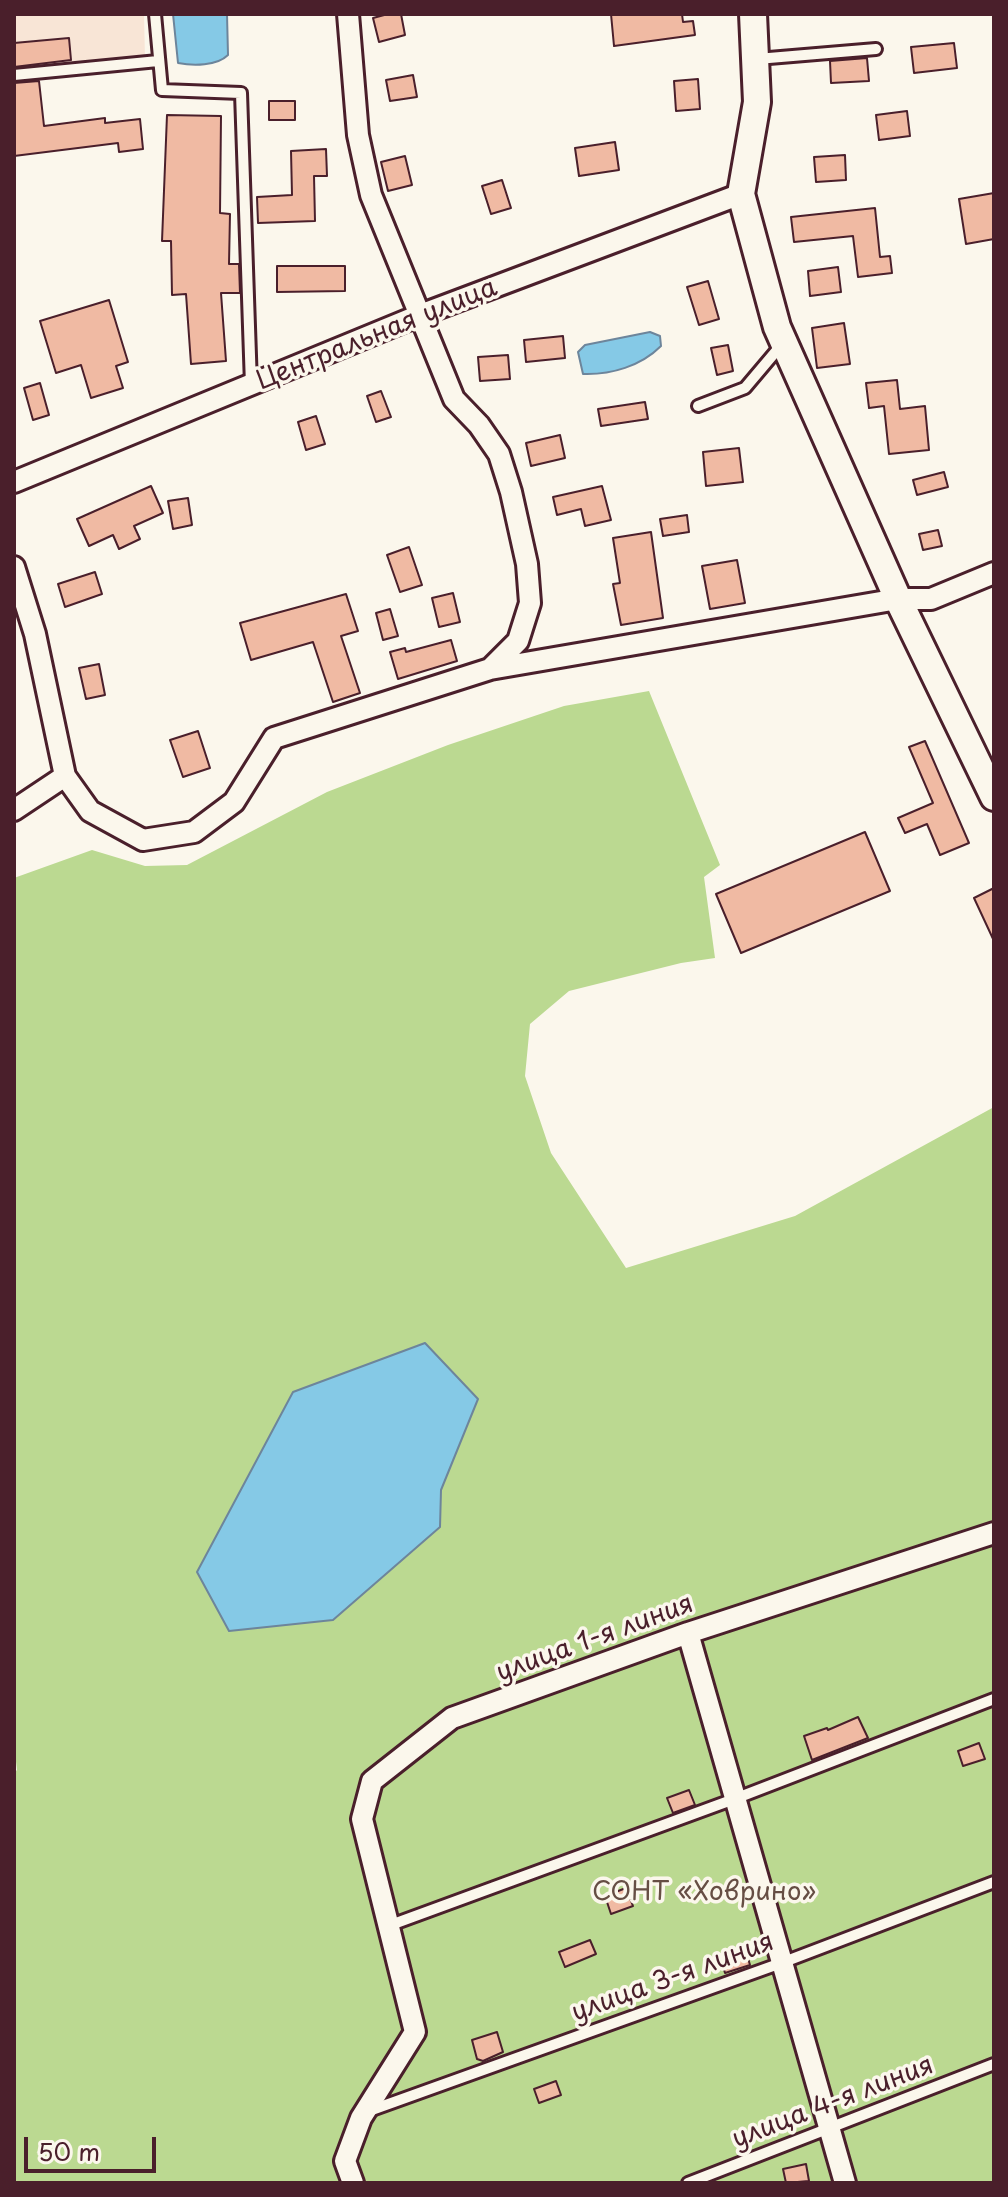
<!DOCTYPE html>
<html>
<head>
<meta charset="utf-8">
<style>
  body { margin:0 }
  #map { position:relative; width:1008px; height:2197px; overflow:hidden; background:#fbf7ec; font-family:"Playpen Sans",sans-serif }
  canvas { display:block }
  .frame { position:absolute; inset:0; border:16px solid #4a1f2b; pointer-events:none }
  .scale { position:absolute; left:24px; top:2137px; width:132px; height:36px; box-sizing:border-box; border:4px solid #4a1f2b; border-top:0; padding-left:10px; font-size:24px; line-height:28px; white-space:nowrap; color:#4a1f2b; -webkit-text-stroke:6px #fbf7ec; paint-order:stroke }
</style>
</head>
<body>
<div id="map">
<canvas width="1008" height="2197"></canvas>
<div class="frame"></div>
<div class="scale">50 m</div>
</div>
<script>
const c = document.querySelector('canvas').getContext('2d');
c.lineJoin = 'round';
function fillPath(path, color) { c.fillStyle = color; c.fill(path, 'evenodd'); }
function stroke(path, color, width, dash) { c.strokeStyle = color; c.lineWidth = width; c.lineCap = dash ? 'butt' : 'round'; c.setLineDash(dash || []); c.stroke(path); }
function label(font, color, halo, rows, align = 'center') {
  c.font = font + ' "Playpen Sans",sans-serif'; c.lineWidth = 7; c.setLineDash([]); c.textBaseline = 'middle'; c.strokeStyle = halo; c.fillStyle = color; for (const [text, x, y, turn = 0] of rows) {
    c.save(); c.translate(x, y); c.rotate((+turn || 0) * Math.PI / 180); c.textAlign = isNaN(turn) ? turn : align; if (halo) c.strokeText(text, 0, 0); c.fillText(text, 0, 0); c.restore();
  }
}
fillPath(new Path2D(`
  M14,14H144L145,59L14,69Z`), '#f8e5d6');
fillPath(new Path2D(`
  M649,691L720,865L704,877L715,958L681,963L569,991L530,1024L525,1076L551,1153L626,1268L795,1216L994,1107V2183H14V1773L17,1770L14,1745V878L92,850L145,866L187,865L327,792L448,745L564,706ZM293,1393L478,1399L440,1490V1527Z`), '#bbd991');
const water = new Path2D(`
  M173,14H227L228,55C217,66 193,66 178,63Z
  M650,332L660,336L661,346C641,366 611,375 583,374L578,352L585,345Z
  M425,1343L478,1399L441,1490L440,1527L333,1620L229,1631L197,1572L293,1392Z`);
fillPath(water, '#85c9e6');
stroke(water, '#6d859b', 2);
const building = new Path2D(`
  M388,14H401L405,35L379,42L373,18Z
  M611,14H682L683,22L693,21L695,35L614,46Z
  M69,38L71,60L14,67V43Z
  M954,43L957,68L914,73L911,47Z
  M867,58L869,81L831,83L830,61Z
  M413,75L417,97L390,101L386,80Z
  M698,79L700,109L676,111L674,81Z
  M39,81L44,126L105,118V123L140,119L143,149L119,152L118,143L14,156V83Z
  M269,101H295V120H269Z
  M907,111L910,136L879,140L876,115Z
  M167,115L221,116L220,213L230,214L229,264H239L240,293H221L226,361L191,364L186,294L172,295L171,241H162Z
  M615,142L619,170L579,176L575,148Z
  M326,149L327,176H314L315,221L258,223L257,197L292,195L291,151Z
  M845,155L846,180L816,182L814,157Z
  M405,156L412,185L388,191L381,162Z
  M502,180L511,208L491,214L482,186Z
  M994,193V239L966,244L959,199Z
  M875,208L880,257L890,256L892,273L858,277L853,236L794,242L791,217Z
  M277,266H345V291L277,292Z
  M838,267L841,292L810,296L808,271Z
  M708,281L719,319L699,325L687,287Z
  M109,300L128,362L116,366L123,388L91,398L81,365L56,373L40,321Z
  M844,323L850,364L817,368L812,328Z
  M563,336L565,358L526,362L524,340Z
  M728,345L733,371L717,375L711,348Z
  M508,355L510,379L480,381L478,357Z
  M897,380L900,409L925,406L929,450L889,454L884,406L869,408L866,383Z
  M40,383L49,415L33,420L24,388Z
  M381,391L391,417L376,422L367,396Z
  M645,402L648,419L601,426L598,409Z
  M316,416L325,444L306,450L298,422Z
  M560,435L565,458L531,466L526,443Z
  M739,448L743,482L706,486L703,452Z
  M944,472L948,487L917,495L913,480Z
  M151,486L163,513L134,526L140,539L119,549L113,535L89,546L77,519Z
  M602,486L611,520L585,526L581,509L557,515L553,497Z
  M188,498L192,525L173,529L168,501Z
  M687,515L689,532L663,536L660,519Z
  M938,530L942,546L923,550L919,534Z
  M651,532L663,618L621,625L613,584L620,583L613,538Z
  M409,547L422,585L400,592L387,555Z
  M737,560L745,603L710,609L702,566Z
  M95,572L102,594L65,607L58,584Z
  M453,593L460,622L439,627L432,598Z
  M346,594L358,631L341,636L360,693L333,702L313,642L251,660L240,623Z
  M390,609L398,636L383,640L376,613Z
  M451,640L457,661L398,679L390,652L405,648L406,652Z
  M99,664L105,695L86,699L79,668Z
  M198,731L210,768L183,777L170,740Z
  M925,741L969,843L940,855L927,824L905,833L898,818L933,803L909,747Z
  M865,832L890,891L741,953L716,894Z
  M994,888V941L974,898Z
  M858,1717L868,1738L812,1760L804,1736L827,1728L828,1730Z
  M979,1743L985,1759L963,1766L958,1751Z
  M689,1790L695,1805L673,1813L667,1798Z
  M626,1888L633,1906L611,1914L605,1896Z
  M590,1940L596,1954L565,1967L559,1952Z
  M745,1948L750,1965L725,1973L720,1956Z
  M497,2032L503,2052L483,2061L477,2059L472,2040Z
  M556,2081L561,2095L539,2103L534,2089Z
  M806,2164L809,2181L786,2183L783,2169Z`);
fillPath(building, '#f0baa3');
stroke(building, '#4a1f2b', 2);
const service = new Path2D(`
  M155,14L162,90L241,93L251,385
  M757,59L876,49
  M14,75L158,61
  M698,406L745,388L783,343
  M388,1926L737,1798L994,1699
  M369,2111L784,1962L994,1882
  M688,2183L994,2064`);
const minor = new Path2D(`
  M14,482L420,315L741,194
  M14,567L35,634L65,776L14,810
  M490,669L898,599H931L994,573
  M65,776L90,811L143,840L194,832L234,802L274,738L490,669L518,641L530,603L527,564L511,492L499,454L479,425L454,399L371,195L358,135L348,14
  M688,1633L845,2183
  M353,2183L345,2161L361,2118L415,2032L362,1819L372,1781L452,1718L688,1633L994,1533`);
const tertiary = new Path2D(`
  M753,14L757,102L741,194L777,327L898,599L994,797`);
stroke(service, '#4a1f2b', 16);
stroke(minor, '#4a1f2b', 26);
stroke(tertiary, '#4a1f2b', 32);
stroke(service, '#fbf7ec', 10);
stroke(minor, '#fbf7ec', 20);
stroke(tertiary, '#fbf7ec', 26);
label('26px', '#4a1f2b', '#fbf7ec', [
  ["Центральная улица",377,335,-22],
  ["улица 1-я линия",595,1639,-20],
  ["улица 3-я линия",673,1978,-20],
  ["улица 4-я линия",833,2103,-21]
]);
label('26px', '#664e44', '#fbf7ec', [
  ["СОНТ «Ховрино»",704,1893]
]);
</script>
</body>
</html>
